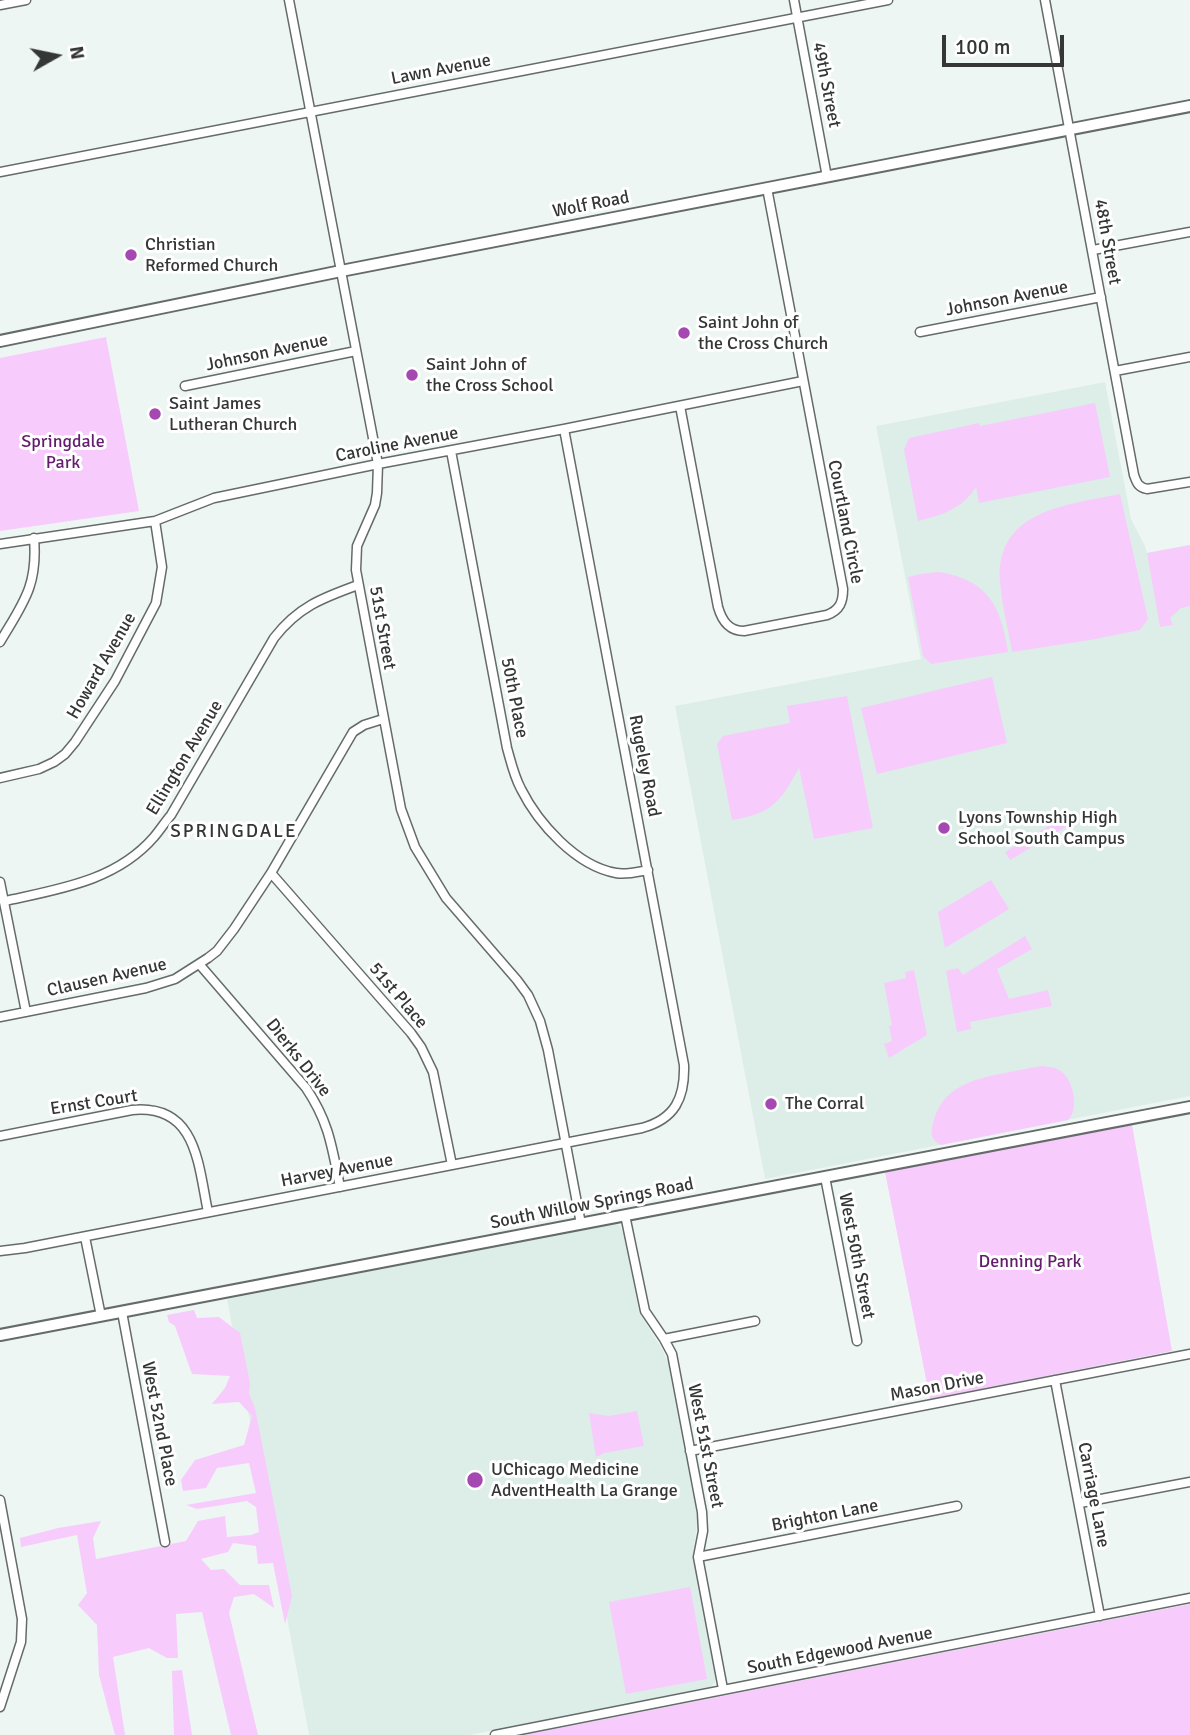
<!DOCTYPE html>
<html>
<head>
<meta charset="utf-8">
<style>
  body { margin:0 }
  #map { position:relative; width:1190px; height:1735px; overflow:hidden; background:#eef6f4; font-family:Signika,sans-serif }
  canvas { display:block }
  .north { position:absolute; left:21px; top:21px; width:70px; height:70px; -webkit-text-stroke:5px #fff; paint-order:stroke; rotate:81deg; font-size:19px; font-weight:700; line-height:28px; text-align:center; color:#343736 }
  .north::after { content:''; display:block; margin:auto; width:24px; height:32px; background:#343736; clip-path:polygon(50% 0,100% 100%,50% 72%,0 100%) }
  .scale { position:absolute; left:942px; top:35px; width:122px; height:32px; box-sizing:border-box; border:4px solid #343736; border-top:0; padding-left:9px; font-size:21px; line-height:24px; white-space:nowrap; color:#343736; -webkit-text-stroke:5px #fff; paint-order:stroke }
</style>
</head>
<body>
<div id="map">
<canvas width="1190" height="1735"></canvas>
<div class="north">N</div>
<div class="scale">100 m</div>
</div>
<script>
const c = document.querySelector('canvas').getContext('2d');
c.lineJoin = 'round';
function fillPath(path, color) { c.fillStyle = color; c.fill(path, 'evenodd'); }
function stroke(path, color, width, dash) { c.strokeStyle = color; c.lineWidth = width; c.lineCap = dash ? 'butt' : 'round'; c.setLineDash(dash || []); c.stroke(path); }
function label(font, color, halo, rows, align = 'center') {
  c.font = font + ' Signika,sans-serif'; c.lineWidth = 6; c.setLineDash([]); c.textBaseline = 'middle'; c.strokeStyle = halo; c.fillStyle = color; for (const [text, x, y, turn = 0] of rows) {
    c.save(); c.translate(x, y); c.rotate((+turn || 0) * Math.PI / 180); c.textAlign = isNaN(turn) ? turn : align; if (halo) c.strokeText(text, 0, 0); c.fillText(text, 0, 0); c.restore();
  }
}
fillPath(new Path2D(`
  M1105,382L1131,519L1145,546L1147,553L1190,545V1096L765,1179L675,706L921,659L876,426Z
  M613,1224H617L620,1226L624,1234L639,1312L662,1349L668,1363L697,1515V1524L693,1554L715,1674V1683L710,1687L470,1735H309L227,1299Z`), '#ddeee8');
fillPath(new Path2D(`
  M106,337L139,511L0,531V358Z
  M1095,403L1110,477L979,503L976,487C962,509 942,515 918,521L904,450L909,438L979,423L980,426Z
  M1120,494L1148,619L1140,630L1090,640L1012,652C1008,629 1002,605 1000,582C995,510 1067,505 1120,494Z
  M1190,545V606L1181,608L1170,618L1173,625L1160,627L1147,553Z
  M939,572C988,580 1001,606 1008,652L931,664L923,656L908,577L921,574Z
  M992,677L1007,743L877,774L861,708Z
  M847,696L873,828L814,839L799,768C780,802 773,813 732,820L717,744L723,736L790,723L787,706Z
  M1072,812L1077,820L1010,860L1005,852Z
  M991,880L1009,909L945,948L938,912Z
  M1025,936L1032,949L997,969L1009,999L1048,990L1052,1006L970,1022L971,1029L957,1032L946,971L958,968L963,975Z
  M914,970L927,1035L889,1058L884,1044L892,1041L889,1026L892,1025L884,983L906,978L905,972Z
  M1043,1066C1048,1067 1055,1067 1059,1070C1073,1077 1080,1109 1068,1120L941,1145C931,1140 930,1134 933,1123C942,1085 977,1078 1010,1072C1021,1070 1032,1067 1043,1066Z
  M1132,1125L1172,1351L930,1399L885,1172Z
  M194,1310L197,1318L219,1317L240,1333L250,1383L249,1394L255,1408L292,1596L285,1624L273,1563L258,1564L256,1546L233,1543L228,1552L201,1559L211,1570L224,1569L240,1585H269L274,1608L254,1594L234,1597L229,1613L258,1735H231L202,1612L176,1614L178,1658H167L149,1648L113,1657L125,1735H115L99,1675L97,1625L78,1605L87,1593L77,1535L21,1547L20,1538L58,1528L101,1521L93,1538L96,1559L186,1541L198,1521L225,1516L227,1537L251,1535L259,1532L256,1507L247,1501L197,1509L186,1505L256,1493L249,1463L217,1468L206,1488L183,1491L181,1480L195,1460L244,1445L252,1416L239,1402L212,1404L225,1388L230,1376L192,1374L175,1326L169,1322L167,1315Z
  M637,1411L644,1446L604,1453L596,1457L589,1413L609,1416Z
  M690,1587L707,1679L626,1694L609,1602Z
  M1190,1604V1735H524Z
  M182,1670L192,1735H174L172,1671Z`), '#f7cbfc');
const street = new Path2D(`
  M289,0L378,464L377,493L375,505L357,546L356,570L401,809L415,847L446,898L517,980L528,995L540,1021L548,1050L581,1224
  M794,0L827,177
  M1045,0L1134,475C1137,483 1138,487 1147,489L1190,482
  M0,5L26,0
  M0,172L888,0
  M1093,250L1190,232
  M920,332L1101,297
  M1115,371L1190,357
  M185,386L356,351
  M680,406L718,607C722,621 729,631 744,631L827,615C840,610 843,602 843,589L767,188
  M451,451L507,748C511,762 514,776 521,789C538,823 576,866 616,873C626,875 637,872 648,870
  M0,544L155,521L214,498L378,464L564,429L803,381
  M0,642C23,603 38,586 34,538
  M0,778L39,769L54,762L65,754L75,742L115,681L156,603L162,567L155,521
  M271,873L411,1033L421,1047L433,1072L452,1165
  M0,882L26,1012
  M5,901C59,889 116,881 154,837C160,830 165,822 171,815L274,638C298,607 322,598 358,585
  M200,965L306,1088C329,1122 332,1147 340,1187
  M0,1017L146,988L175,979L208,958L217,951L234,929L271,873L353,732L364,725L383,719
  M0,1136L132,1110C197,1104 198,1164 208,1212
  M825,1177L857,1341
  M625,1215L645,1311L664,1339L672,1354L702,1512L703,1531L698,1557L723,1689
  M85,1237L101,1316
  M0,1251L25,1248L642,1128C675,1119 685,1098 684,1065L564,429
  M122,1312L165,1542
  M664,1339L755,1321
  M1055,1380L1100,1616
  M690,1451L1190,1354
  M0,1500L22,1619L21,1642L0,1707
  M1080,1503L1190,1482
  M698,1557L957,1506
  M495,1735L1190,1598`);
const secondary = new Path2D(`
  M0,341L341,271L1190,106
  M0,1335L1190,1107`);
stroke(street, '#646b68', 11);
stroke(secondary, '#646b68', 14);
stroke(street, '#fff', 8);
stroke(secondary, '#fff', 10);
for (const [x, y, r, color] of [
  [131,255,7,"#a548b2"],
  [684,333,7,"#a548b2"],
  [412,375,7,"#a548b2"],
  [155,414,7,"#a548b2"],
  [944,828,7,"#a548b2"],
  [771,1104,7,"#a548b2"],
  [475,1480,9,"#a548b2"]
]) { const dot = new Path2D(); dot.arc(x, y, r, 0, 2 * Math.PI); c.fillStyle = color; c.fill(dot); stroke(dot, '#fff', 2.5); }
label('18px', '#343736', '#fff', [
  ["Lawn Avenue",441,70,-11],
  ["49th Street",826,85,79],
  ["Wolf Road",591,205,-11],
  ["48th Street",1107,242,80],
  ["Johnson Avenue",1007,299,-11],
  ["Johnson Avenue",267,353,-12],
  ["Caroline Avenue",397,445,-11],
  ["Courtland Circle",845,522,79],
  ["51st Street",382,628,80],
  ["Howard Avenue",102,666,-60],
  ["50th Place",514,698,79],
  ["Ellington Avenue",185,758,-59],
  ["Rugeley Road",644,766,79],
  ["Clausen Avenue",107,978,-13],
  ["51st Place",398,996,50],
  ["Dierks Drive",298,1058,52],
  ["Ernst Court",94,1103,-9],
  ["Harvey Avenue",337,1171,-11],
  ["South Willow Springs Road",592,1204,-11],
  ["West 50th Street",856,1256,79],
  ["Mason Drive",937,1387,-11],
  ["West 52nd Place",159,1424,79],
  ["West 51st Street",705,1446,79],
  ["Carriage Lane",1093,1495,79],
  ["Brighton Lane",825,1516,-11],
  ["South Edgewood Avenue",840,1651,-11]
]);
label('18px', '#343736', '#fff', [
  ["Christian",145,245],
  ["Reformed Church",145,266],
  ["Saint John of",698,323],
  ["the Cross Church",698,344],
  ["Saint John of",426,365],
  ["the Cross School",426,386],
  ["Saint James",169,404],
  ["Lutheran Church",169,425],
  ["Lyons Township High",958,818],
  ["School South Campus",958,839],
  ["The Corral",785,1104],
  ["UChicago Medicine",491,1470],
  ["AdventHealth La Grange",491,1491]
], 'left');
label('18px', '#641c6d', '#fff', [
  ["Springdale",63,442],
  ["Park",63,463],
  ["Denning Park",1030,1262]
]);
c.letterSpacing = '2px';
label('19px', '#343736', '#fff', [
  ["SPRINGDALE",234,832]
]);
c.letterSpacing = '0px';
</script>
</body>
</html>
